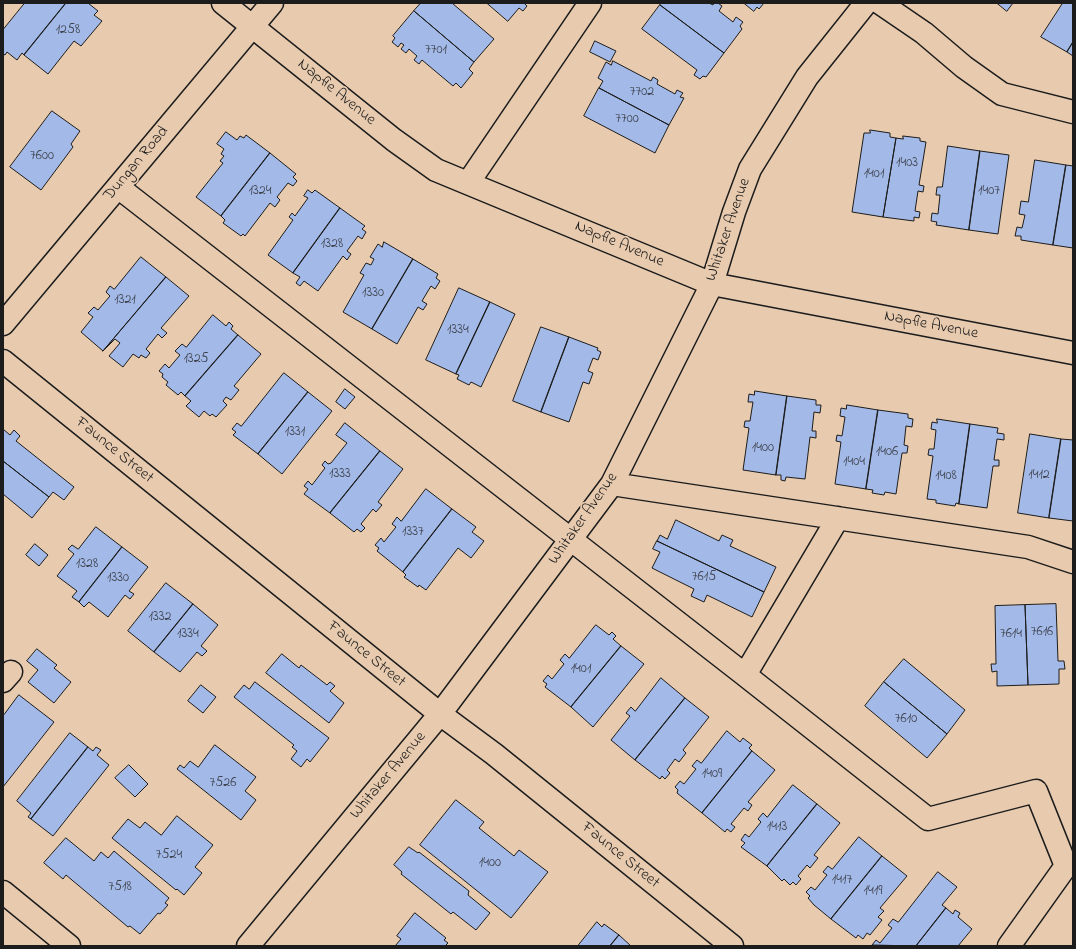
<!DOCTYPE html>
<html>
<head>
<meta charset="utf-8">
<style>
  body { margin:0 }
  #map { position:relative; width:1076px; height:949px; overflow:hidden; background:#e8cbaf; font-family:"Indie Flower",sans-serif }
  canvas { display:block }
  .frame { position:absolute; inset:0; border:4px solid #1c1c1c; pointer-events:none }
</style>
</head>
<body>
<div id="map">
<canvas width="1076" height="949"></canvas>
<div class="frame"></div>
</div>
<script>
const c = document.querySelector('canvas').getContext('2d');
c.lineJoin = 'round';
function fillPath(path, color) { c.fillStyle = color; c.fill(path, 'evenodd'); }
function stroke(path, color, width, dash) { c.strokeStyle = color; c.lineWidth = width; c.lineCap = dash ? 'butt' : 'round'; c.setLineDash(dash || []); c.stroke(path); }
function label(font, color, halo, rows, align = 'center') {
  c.font = font + ' "Indie Flower",sans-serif'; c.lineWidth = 3.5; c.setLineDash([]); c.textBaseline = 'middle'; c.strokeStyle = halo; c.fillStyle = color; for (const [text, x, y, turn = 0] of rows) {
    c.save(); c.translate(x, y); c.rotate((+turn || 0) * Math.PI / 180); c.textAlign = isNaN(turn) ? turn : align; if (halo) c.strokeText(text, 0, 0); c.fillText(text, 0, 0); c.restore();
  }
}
const building = new Path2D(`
  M25,3H66L24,55L22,53L17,60L7,52L5,55L3,54V30Z
  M66,3H88L98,11L94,15L102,21L81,46L74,41L48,74L24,55Z
  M421,3H452L494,39L474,62L414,11Z
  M487,3H524L527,6L523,11L519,8L508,21Z
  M662,3H709L713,5L714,3H718L722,6L719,11L733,22L736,17L743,22L740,26L742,29L724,53L660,5Z
  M744,3H764L759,9L757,7L754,11Z
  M997,3H1013L1007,11Z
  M1063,3H1073V42L1067,52L1041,37Z
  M660,5L724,53L706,77L703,76L700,79L694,75L697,70L642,29Z
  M414,11L474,62L469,69L473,73L461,88L456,83L453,86L422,60L419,64L414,60L417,56L409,49L406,53L401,49L404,45L401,43L398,47L392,42L395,38L393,36Z
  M595,41L616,51L610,62L590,52Z
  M1073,42V56L1067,52Z
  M613,61L651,81L653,77L658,80L657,84L675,94L677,90L683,93L680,97L684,98L669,125L599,88L603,81L598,78L606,62L611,65Z
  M599,88L669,125L655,153L584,116Z
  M52,111L80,131L71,144L73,147L41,190L10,167Z
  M870,130L890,133V137L896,138L883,217L852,212L864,133H870Z
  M226,132L237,140L240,136L244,138L246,135L270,153L221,216L196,197L223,163L220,161L224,156L221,154L224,149L217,144Z
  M903,136L920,138V141L926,142L919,185L924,186L923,192L918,191L915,211L920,212L919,218L914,217V221L883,217L896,138L903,139Z
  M948,146L980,151L969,230L936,225L937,222L931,221L932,213L938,214L940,195H936L937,187H942Z
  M980,151L1009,155L998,234L969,230Z
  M270,153L296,174L293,177L297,181L293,186L288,183L277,197L280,200L275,207L270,203L245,236L243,234L241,236L223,223L225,220L221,216Z
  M1035,160L1066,165L1053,245L1021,240V236H1015L1017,227L1022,228L1025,215L1019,214L1021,201L1028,202Z
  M1066,165L1073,166V248L1053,245Z
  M308,190L312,193L315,190L340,208L293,273L268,255L293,220L289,217L292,213L295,216L308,198L304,196Z
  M340,208L365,226L362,229L366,232L362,239L358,236L347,251L351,254L347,260L343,256L318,291L304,281L300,286L296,283L300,277L293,273Z
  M384,242L413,259L372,329L343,312L364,275L360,273L366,263L371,265L374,259L370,257L378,244L382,247Z
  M141,257L166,277L103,351L81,332L93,317L88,313L94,307L98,310L110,296L106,292L110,286L114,289Z
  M413,259L438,274L436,278L440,281L435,289L431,286L422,301L427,304L423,310L418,307L397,344L372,329Z
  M166,277L189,296L161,328L167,333L162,338L158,334L146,349L150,353L146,358L141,355L139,358L133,354L123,367L109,356L120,343L115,339L103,351Z
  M459,288L490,302L456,374L426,360Z
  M490,302L515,314L481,387L471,382L469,385L457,379L459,375L456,374Z
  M213,315L226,326L229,322L233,326L231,329L238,335L185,396L181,392L178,395L166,385L168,382L162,377L163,374L159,371L165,364L169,368L180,355L175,351L182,344L186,347Z
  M541,327L569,337L541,412L513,401Z
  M238,335L261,354L234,386L239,390L231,400L226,397L223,401L227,405L216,417L212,414L210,416L204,411L199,417L186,406L191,401L185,396Z
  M569,337L598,348L597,350L601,352L598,360L593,358L588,371L593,373L589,384L583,382L569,422L541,412Z
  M284,373L308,392L258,454L233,435L236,432L232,429L237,423L241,426Z
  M345,389L355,397L345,409L336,402Z
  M755,391L787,396L776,475L743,470L749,428L744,427L745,421H750L753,402H748L749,394L754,395Z
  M308,392L332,411L282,474L258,454Z
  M787,396L816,400V405H821L820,413L814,412L812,431H816V438L810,437L805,479L786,477L785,481L781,480V475H776Z
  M847,405L878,410L866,489L835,484L841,442L836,441L837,435L842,436L845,417L840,416L841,408L846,409Z
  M878,410L908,414V418L913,419L912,427L906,426L904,445L908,446L907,453H902L896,494L885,492L884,495L872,493L873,490L866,489Z
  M937,419L970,424L959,504L956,503L955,506L936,503V500L927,499L933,456L928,455L929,449H934L936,430L931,429L932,422L937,423Z
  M345,423L380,451L330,513L304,494L308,489L304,486L308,481L312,485L325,468L322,465L325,461L328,464L331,463L347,443L336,435Z
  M970,424L998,428L997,433L1004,434V440L997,439L994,460H999V466H993L987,508L959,504Z
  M3,429L10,435L14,430L20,436L16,441L74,487L64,500L53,492L49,497L3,461Z
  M1030,434L1061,439L1049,518L1018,513Z
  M1061,439L1073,440V521L1049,518Z
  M380,451L403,469L378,502L382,505L376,512L373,509L361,524L365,528L361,532L357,529L354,532L330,513Z
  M3,461L49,497L32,518L3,494Z
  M426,489L452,509L403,572L377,551L379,548L375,545L381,538L384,542L396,527L392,524L397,517L401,521Z
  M452,509L476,527L472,532L484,541L471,558L458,548L426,590L419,585L418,587L404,577L406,575L403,572Z
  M676,520L719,541L722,535L733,540L730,546L776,567L764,592L657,541L660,535L667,539Z
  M96,527L122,547L79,602L72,597L77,591L57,576L74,554L68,549L72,545L78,549Z
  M657,541L764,592L752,617L707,595L704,602L691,596L694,589L652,568L660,552L653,549Z
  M35,544L48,555L39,566L26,555Z
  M122,547L148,567L129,591L134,594L130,599L125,595L108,617L89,602L84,607L79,602Z
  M166,583L193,604L154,652L128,631Z
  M193,604L218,625L201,646L207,651L202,656L197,652L180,672L154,652Z
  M1056,604L1058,661H1064L1065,669H1059V684L1028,685L1025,605Z
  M1025,605L1028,685L997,686V671L992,672L991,664H996L995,606Z
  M596,625L609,635L612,632L616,636L613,639L621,646L571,707L545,687L547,684L543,681L548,675L552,679L564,664L560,660L565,654L569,658Z
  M621,646L644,664L593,727L571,707Z
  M37,649L57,665L54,668L71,682L54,703L28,682L38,670L27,661Z
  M282,654L299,668L301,665L327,685L330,682L335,686L330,691L344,703L329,723L266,673Z
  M904,659L965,710L947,734L884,682Z
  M661,678L685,698L635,760L611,740L630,716L626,713L631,707L635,711Z
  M255,682L329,738L310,762L307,759L301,767L291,759L297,751L292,747L294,745L234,697L244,685L249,689Z
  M884,682L947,734L927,758L865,706Z
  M201,685L216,697L203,713L188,701Z
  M19,695L54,722L3,787V713L4,714Z
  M685,698L709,717L683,750L686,753L679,762L675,759L667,770L670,773L665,779L662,776L660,779L635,760Z
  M727,731L740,742L743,738L752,745L749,748L752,751L702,813L677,793L678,790L675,787L680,781L684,784L696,769L692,766L697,760L701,763Z
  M70,733L88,747L31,819L28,817L31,813L17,801Z
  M215,745L256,777L245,791L256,800L241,820L177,769L180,765L184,768L190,761L198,767Z
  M88,747L93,751L96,747L101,750L97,755L109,765L53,836L31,819Z
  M752,751L775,770L748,802L752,805L748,811L744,808L731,824L735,827L731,832L727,829L725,832L702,813Z
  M129,765L148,784L135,797L115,778Z
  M793,785L817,804L767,866L741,847L745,843L741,840L745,834L749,837L761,822L758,819L763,813L767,817Z
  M456,800L484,822L479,828L514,856L519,850L548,872L511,918L420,845Z
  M817,804L840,823L814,855L818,858L810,868L807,865L798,876L801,879L796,885L793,882L790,885L784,879L782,881L767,866Z
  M177,816L213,845L195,867L202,873L184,895L177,889L176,890L112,838L128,819L140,828L145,822L161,835Z
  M859,837L882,856L831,919L814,905L808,898L810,896L806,892L811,887L815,890L827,875L823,872L828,866L832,869Z
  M66,838L94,861L101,852L108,858L114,851L169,898L165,903L168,905L160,914L158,913L140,934L130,926L128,927L66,875L63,879L44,863Z
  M409,847L418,853L419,852L469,891L468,895L490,913L476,930L453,912L451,914L401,874L402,872L394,865Z
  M882,856L907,876L880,908L884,911L878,917L882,920L870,935L867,933L863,939L858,935L856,938L831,919Z
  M938,872L957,887L942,905L946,908L916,946L872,945L876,940L880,943L892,928L888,925L893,919L898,922Z
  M946,908L953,914L955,910L960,913L958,917L972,929L958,946H916Z
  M415,913L446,938L444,940L448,943L445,946H395L401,939L397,936Z
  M597,922L602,927L604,924L619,935L610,946H578Z
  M619,935L631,946H610Z`);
fillPath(building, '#a3b9e7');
stroke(building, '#1c1c1c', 1);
const minor = new Path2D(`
  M223,3L394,140L436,170L712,284L1073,353
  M880,3L924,33L964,67L1002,94L1073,112
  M468,183L590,3
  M118,187L745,675L838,518
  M3,324L272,3
  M3,361L440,714L494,754L732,946
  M612,484L1028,547L1073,562
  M745,675L928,819L1036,791L1066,866L1009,946
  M3,681L11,672
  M3,892L69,946
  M248,946L440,714L612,484L712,284L734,212L750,169L807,77L866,3`);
stroke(minor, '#1c1c1c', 25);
stroke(minor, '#e8cbaf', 22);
label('14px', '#3e434f', null, [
  ["1258",68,31],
  ["7701",436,51],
  ["7702",642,93],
  ["7700",627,120],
  ["7600",42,157],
  ["1403",907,164],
  ["1401",874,175],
  ["1324",260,192],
  ["1407",989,192],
  ["1328",332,245],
  ["1330",373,294],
  ["1321",125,301],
  ["1334",458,331],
  ["1325",196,360],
  ["1331",295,433],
  ["1400",763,449],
  ["1406",887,453],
  ["1404",854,463],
  ["1333",340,475],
  ["1412",1039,476],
  ["1408",946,477],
  ["1337",413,533],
  ["1328",87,565],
  ["7615",704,578],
  ["1330",118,579],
  ["1332",160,618],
  ["7616",1042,633],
  ["1334",188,635],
  ["7614",1011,635],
  ["1401",581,670],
  ["7610",906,720],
  ["1409",712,775],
  ["7526",223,784],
  ["1413",777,828],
  ["7524",169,856],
  ["1400",490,864],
  ["1417",842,881],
  ["7518",120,888],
  ["1419",873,892]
]);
label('16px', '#1c1c1c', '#e8cbaf', [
  ["Napfle Avenue",336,93,39],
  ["Dungan Road",137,164,-50],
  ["Whitaker Avenue",729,230,-71],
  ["Napfle Avenue",619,245,23],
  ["Napfle Avenue",931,326,11],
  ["Faunce Street",114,451,39],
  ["Whitaker Avenue",584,519,-55],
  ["Faunce Street",366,655,39],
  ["Whitaker Avenue",389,776,-50],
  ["Faunce Street",620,856,39]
]);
</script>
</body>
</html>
